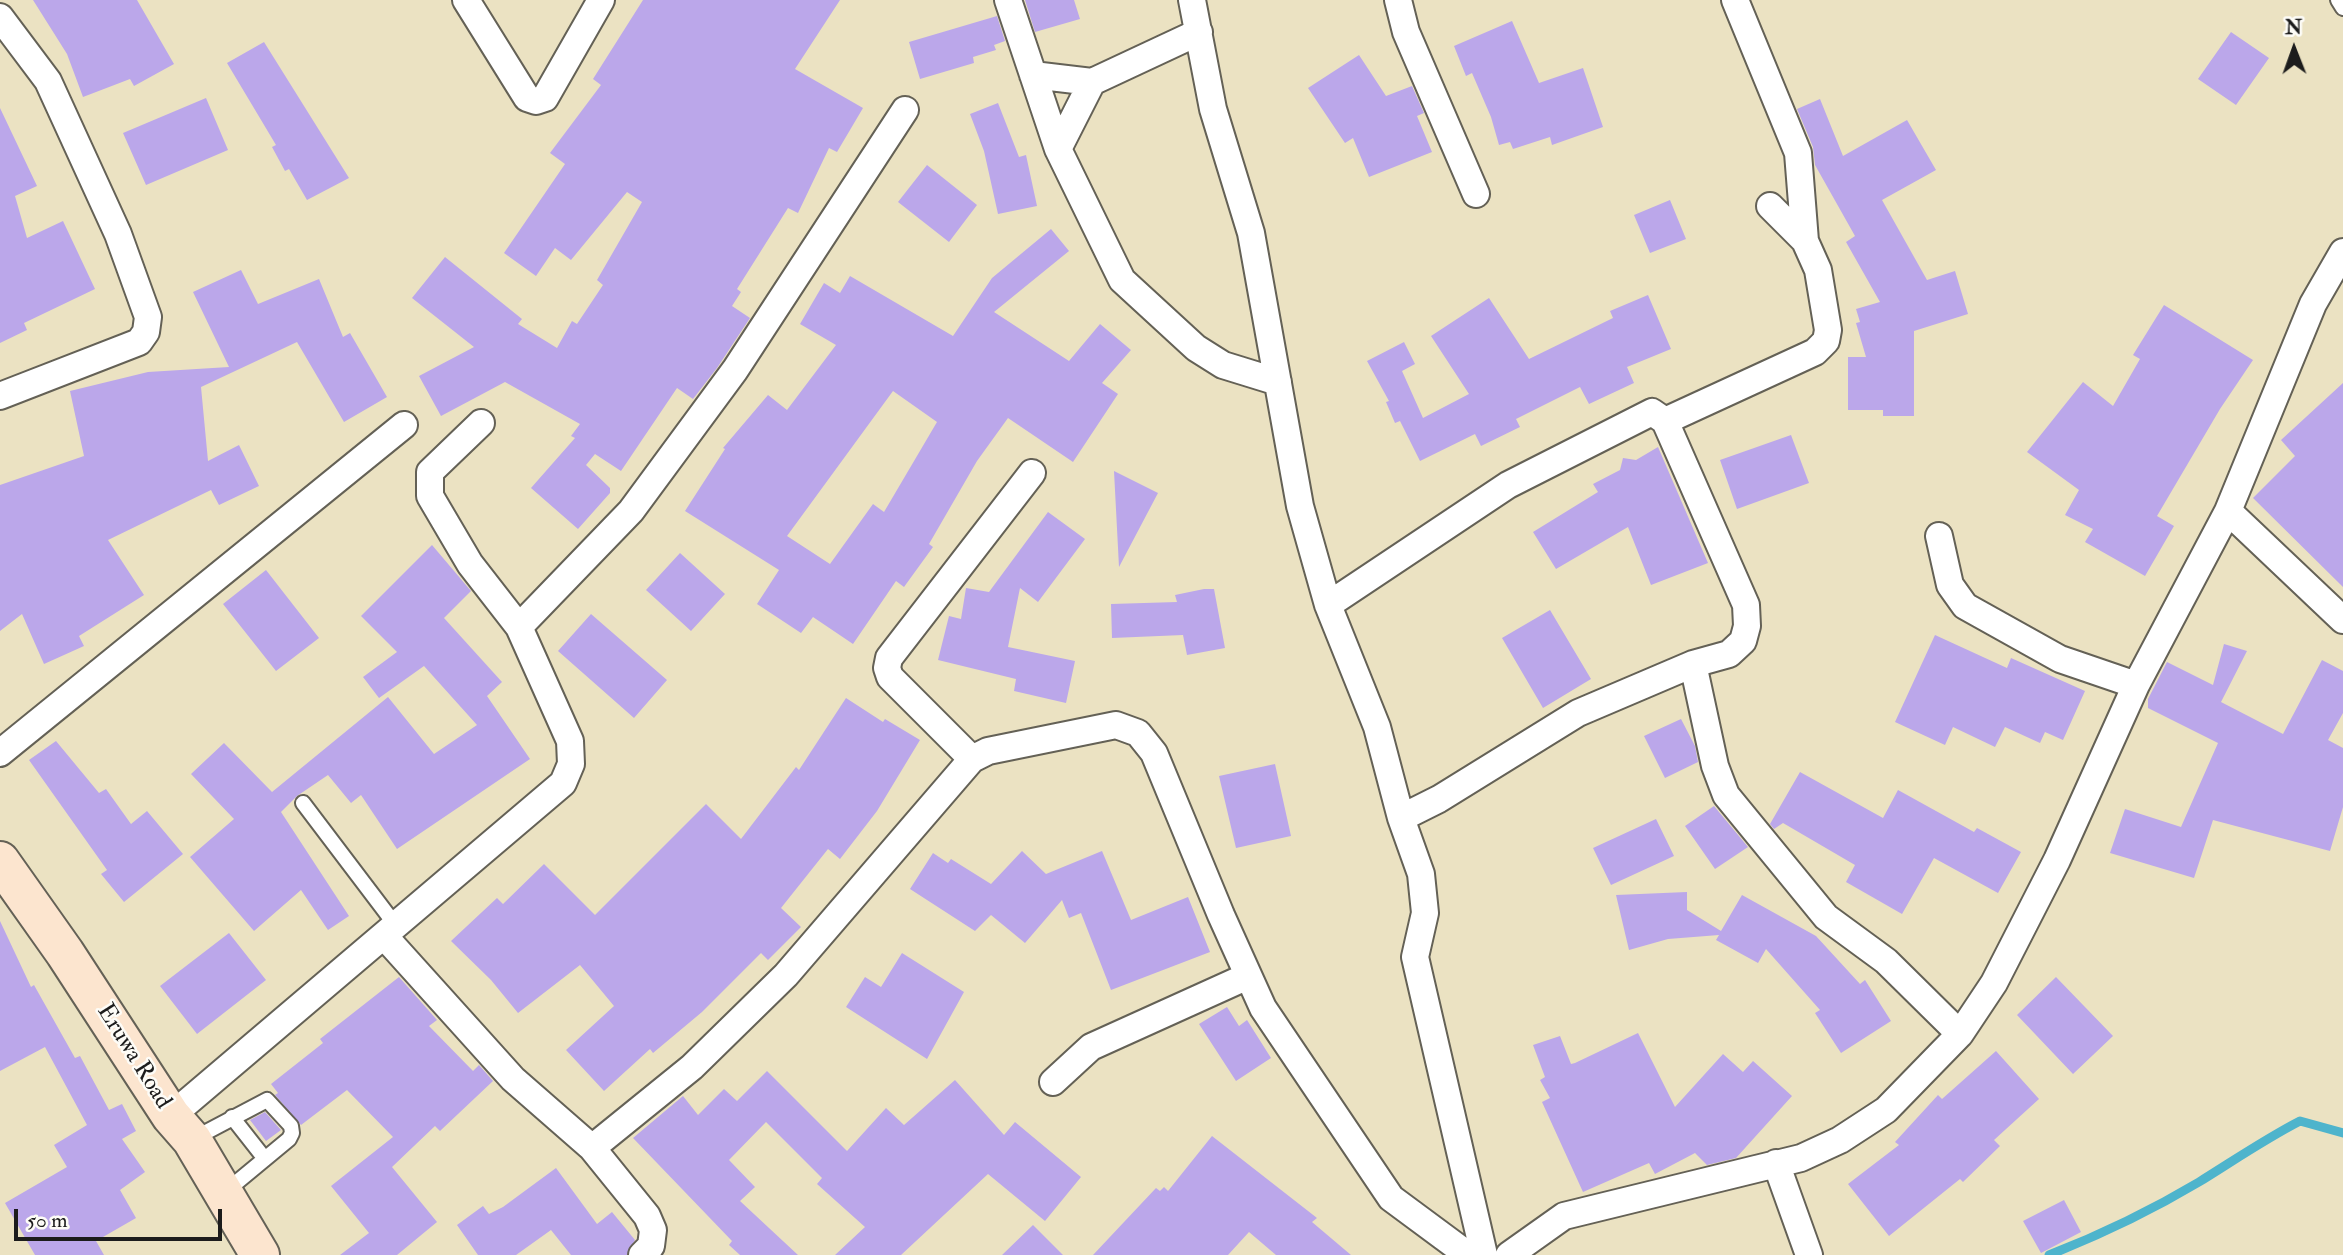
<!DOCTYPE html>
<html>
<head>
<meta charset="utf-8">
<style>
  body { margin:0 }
  #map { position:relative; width:2343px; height:1255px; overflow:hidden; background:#ebe2c2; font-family:"IM FELL Double Pica",serif }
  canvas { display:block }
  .north { position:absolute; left:2259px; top:14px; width:70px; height:70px; -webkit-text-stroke:5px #fdfcf7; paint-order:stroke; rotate:359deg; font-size:19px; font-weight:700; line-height:28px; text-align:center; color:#1c1c1c }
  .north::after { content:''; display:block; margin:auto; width:24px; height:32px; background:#1c1c1c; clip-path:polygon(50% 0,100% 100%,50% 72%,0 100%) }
  .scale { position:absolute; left:14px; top:1209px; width:208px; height:32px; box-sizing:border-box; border:4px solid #1c1c1c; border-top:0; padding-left:9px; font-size:21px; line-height:24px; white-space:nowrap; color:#1c1c1c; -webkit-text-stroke:5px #fdfcf7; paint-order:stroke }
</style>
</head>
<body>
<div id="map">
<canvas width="2343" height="1255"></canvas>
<div class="north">N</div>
<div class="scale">50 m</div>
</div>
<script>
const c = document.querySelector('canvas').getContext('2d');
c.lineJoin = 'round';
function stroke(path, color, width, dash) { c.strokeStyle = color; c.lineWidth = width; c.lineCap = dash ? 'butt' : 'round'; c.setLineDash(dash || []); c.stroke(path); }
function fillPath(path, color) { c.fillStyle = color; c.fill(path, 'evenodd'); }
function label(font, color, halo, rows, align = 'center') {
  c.font = font + ' "IM FELL Double Pica",serif'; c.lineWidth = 5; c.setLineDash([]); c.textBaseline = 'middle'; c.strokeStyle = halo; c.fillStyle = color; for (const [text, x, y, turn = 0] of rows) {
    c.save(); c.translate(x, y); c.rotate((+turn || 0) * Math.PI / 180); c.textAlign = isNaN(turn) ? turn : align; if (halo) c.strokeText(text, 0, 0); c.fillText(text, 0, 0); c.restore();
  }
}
stroke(new Path2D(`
  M2049,1255C2100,1235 2152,1210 2199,1182C2233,1161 2265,1139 2300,1121L2343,1133`), '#4eb4cc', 9);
fillPath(new Path2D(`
  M33,0H137L174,64L134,86L130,79L83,97L67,54Z
  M643,0H840L795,69L863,108L837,152L829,148L798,213L788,208L737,289L741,292L732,306L750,318L717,368L693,399L677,388L621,471L595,454L586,465L610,488V493L578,529L531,488L575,438L571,436L580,424L505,382L441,416L419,376L474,347L412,298L445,257L522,319L518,324L557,348L572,321L577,324L603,285L597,280L642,202L627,192L571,260L555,248L536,276L504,253L565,164L550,153L601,85L593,79Z
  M1025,0H1074L1080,19L1035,32Z
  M997,16L1005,41L994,45L996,50L973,57L974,63L920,79L909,42Z
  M1512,21L1539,83L1583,68L1603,127L1552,145L1550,137L1513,149L1510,142L1499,145L1491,117L1472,73L1466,76L1454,46Z
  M2231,32L2269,58L2236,105L2198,79Z
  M264,42L349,178L307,200L289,169L285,171L272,147L276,145L227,63Z
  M1359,55L1386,96L1412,86L1424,113L1417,116L1432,152L1369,177L1353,138L1345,143L1308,88Z
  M206,98L228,150L146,185L123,133Z
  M1820,99L1843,156L1907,120L1936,170L1882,200L1927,280L1955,271L1968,314L1914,331V416H1883V410H1848V357H1866L1856,323L1860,322L1856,309L1880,302L1846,242L1855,236L1815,165L1813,147L1797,109Z
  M998,103L1019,157L1026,155L1037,206L998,214L984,151L970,114Z
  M0,108L37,186L15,196L27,238L63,221L95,289L24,323L27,330L0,343Z
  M927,165L977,205L949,242L898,202Z
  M1670,200L1686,239L1650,253L1634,215Z
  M1051,229L1069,251L994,312L1069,361L1100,324L1131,350L1102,383L1118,394L1073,462L1008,418L977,461L929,544L933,547L904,587L896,581L853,644L813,617L801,633L757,604L779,570L685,511L725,449L723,448L768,395L787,410L836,345L800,324L824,283L840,293L850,276L953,336L992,278ZM893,391L937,422L884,512L873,504L830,564L787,536Z
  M241,270L258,304L319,279L343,337L350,333L387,397L344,422L297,342L201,387L208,461L239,445L259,486L219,505L211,490L108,540L144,595L79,636L84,646L44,664L22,614L0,631V485L84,456L70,391L148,372L229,367L193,292Z
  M1648,295L1671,349L1627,367L1634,383L1589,404L1580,387L1516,419L1520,427L1481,446L1475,434L1420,461L1400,421L1395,423L1386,402L1389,401L1367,361L1404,342L1415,364L1402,371L1423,418L1469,394L1431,336L1489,298L1529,359L1613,318L1610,311Z
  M2164,305L2253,360L2220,409L2157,516L2174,526L2145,576L2085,542L2093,529L2065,515L2079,490L2027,452L2083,382L2113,406L2140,359L2133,355Z
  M2343,383V587L2253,498L2295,456L2281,440Z
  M1791,435L1809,483L1737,509L1720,460Z
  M1658,447L1708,563L1651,585L1628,527L1556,569L1533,532L1598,492L1593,484L1620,470L1623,458L1636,460Z
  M1114,471L1158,493L1119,567Z
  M1048,512L1085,539L1038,602L1020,588L1008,647L1075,661L1066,703L1014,691L1016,679L938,660L949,616L961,619L966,588L989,592Z
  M432,545L471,591L444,618L502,682L487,696L530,759L397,849L361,795L351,803L328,775L297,796L281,812L349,916L328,930L301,890L254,931L190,857L234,819L191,774L224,743L272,792L388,697L434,754L477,725L424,666L379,698L363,677L397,652L361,616Z
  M680,553L725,594L691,631L646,590Z
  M266,570L319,638L276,671L223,604Z
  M1204,589H1214L1225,648L1187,655L1183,635L1112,638L1111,604L1177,602L1175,595Z
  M1550,610L1591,679L1543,708L1502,638Z
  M591,614L667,680L634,718L558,651Z
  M1935,635L2007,668L2011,658L2085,691L2063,740L2045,732L2040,743L2005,727L1995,747L1953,727L1945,745L1895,722Z
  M2224,644L2247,651L2221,702L2283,734L2322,660L2343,671V713L2328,740L2343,748V807L2330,851L2213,820L2194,878L2110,853L2125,809L2181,827L2218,743L2148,708V699L2167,662L2213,685Z
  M846,698L883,722L885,719L920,740L877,811L840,859L828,849L781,908L801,927L768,960L761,953L702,1012L653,1053L650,1049L604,1091L566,1050L614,1006L580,965L518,1013L491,980L451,941L497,898L503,904L544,864L595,915L706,804L741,839L796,767L799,770Z
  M1681,719L1695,746L1698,762L1665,778L1644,736Z
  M56,741L99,793L106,789L131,824L147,811L183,854L124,902L101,874L107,870L29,760Z
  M1275,764L1291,836L1236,848L1219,776Z
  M1800,772L1883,818L1898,790L1974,832L1977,828L2021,852L1998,893L1934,858L1902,914L1846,882L1855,865L1783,823L1774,829L1770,824Z
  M1714,806L1748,847L1715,869L1685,826Z
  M1656,819L1674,856L1611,885L1593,848Z
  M1022,851L1046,874L1102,851L1131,920L1188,897L1210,952L1111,990L1081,913L1069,918L1062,900L1025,943L991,915L975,931L910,889L933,853L948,863L951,859L991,884Z
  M1687,892V910L1721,931L1742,895L1816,936L1860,984L1865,980L1891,1021L1841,1053L1815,1013L1820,1010L1766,949L1758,963L1716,940L1719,935L1668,939L1629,950L1616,895Z
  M0,921L31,987L34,985L75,1058L80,1056L109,1110L122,1104L136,1131L122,1139L145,1172L120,1190L136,1218L96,1241L104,1255H35L5,1203L67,1167L54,1145L87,1125L45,1047L0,1071Z
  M229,933L266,980L197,1034L160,986Z
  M902,953L964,992L927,1059L846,1007L865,977L881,987Z
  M399,977L437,1020L429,1026L473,1071L479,1065L493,1081L440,1131L435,1126L392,1167L437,1222L397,1255H340L369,1233L331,1186L393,1137L347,1090L301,1125L275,1095L278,1093L271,1084L323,1043L320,1039Z
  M2056,977L2113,1036L2073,1074L2017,1015Z
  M1227,1007L1239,1026L1247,1020L1271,1058L1236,1081L1199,1024Z
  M1638,1033L1675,1107L1723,1054L1743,1072L1753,1061L1792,1096L1736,1158L1707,1165L1695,1153L1655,1174L1649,1163L1583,1192L1542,1102L1550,1098L1540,1080L1545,1077L1533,1045L1560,1036L1571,1064L1575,1063Z
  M1996,1051L2039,1099L1994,1140L2000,1146L1963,1182L1960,1179L1889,1236L1848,1184L1899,1145L1895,1142L1938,1095L1942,1099Z
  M767,1071L847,1151L886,1108L904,1125L955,1080L1004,1135L1015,1122L1081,1177L1045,1221L988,1174L901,1255H835L865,1227L817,1184L822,1178L766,1122L729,1160L755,1187L740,1201L798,1255H740L729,1245L732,1241L633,1138L683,1096L698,1115L724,1089L737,1101Z
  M265,1112L281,1130L266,1141L250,1120Z
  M1212,1136L1317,1218L1312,1222L1351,1255H1276L1249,1232L1228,1255H1093L1156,1188L1160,1191L1164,1187L1168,1191Z
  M556,1168L597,1224L612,1212L635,1240L627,1255H571L551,1230L516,1255H478L457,1225L483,1206L489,1214L503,1207Z
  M2064,1200L2081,1232L2041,1253L2023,1221Z
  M1033,1225L1063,1255H1002Z`), '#bba7ea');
const lane = new Path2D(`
  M2338,0L2343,8
  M303,803L397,927
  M232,1117L265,1159
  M193,1139L267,1100L291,1126L292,1133L289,1139L225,1192`);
const street = new Path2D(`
  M466,0L527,98L536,101L545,98L601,0
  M1008,0L1058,149L1122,280L1196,348L1223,365L1278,382
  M1192,0L1213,109L1251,233L1300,506L1328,605L1377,727L1401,818L1421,874L1425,913L1415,957L1484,1255
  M1398,0L1406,32L1476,194
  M1735,0L1798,153L1805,241
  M0,17L48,81L118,234L148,317L146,332L139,342L0,396
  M1033,75L1092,82L1199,32
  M1058,149L1092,82
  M1665,421L1815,352L1826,341L1828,330L1818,270L1805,241L1770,206
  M2228,511L2343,620
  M1939,536L1950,585L1965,606L2060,659L2136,685
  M1328,605L1508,485L1652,412L1665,421L1746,605L1747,626L1743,641L1729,654L1693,664L1578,713L1439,799L1401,818
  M519,627L631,511L735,370L905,110
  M1693,664L1715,766L1726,795L1826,917L1886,961L1960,1034
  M0,753L404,425
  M972,759L890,677L887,668L889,658L1032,473
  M385,937L513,1079L592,1148L647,1216L653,1230L651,1246L642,1255
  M1053,1082L1091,1047L1248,976
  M171,1116L563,783L571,764L570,741L519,627L470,564L430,496V472L481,423
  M592,1148L692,1067L786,975L972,759L988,751L1116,725L1138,733L1154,753L1221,915L1263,1008L1391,1198L1468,1255
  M1776,1163L1809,1255
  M1509,1255L1564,1216L1801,1158L1840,1140L1886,1110L1960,1034L1994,983L2057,860L2136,685L2228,511L2313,304L2343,252`);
const secondary = new Path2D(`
  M0,861L65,953L171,1116L192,1140L260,1255`);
stroke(lane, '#646156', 18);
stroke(street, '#646156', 30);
stroke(secondary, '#646156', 42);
stroke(lane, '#fff', 14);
stroke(street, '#fff', 26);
stroke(secondary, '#fce5cf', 38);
label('24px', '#1c1c1c', '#fdfcf7', [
  ["Eruwa Road",133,1057,58]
]);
</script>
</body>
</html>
